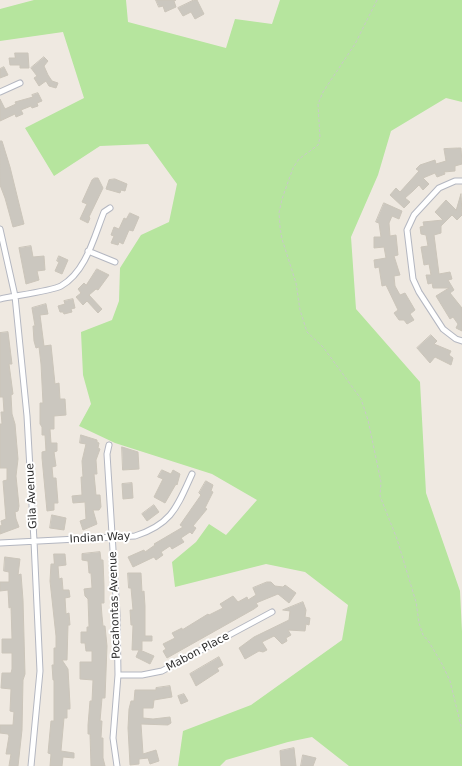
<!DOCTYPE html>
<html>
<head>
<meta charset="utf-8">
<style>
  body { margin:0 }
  canvas { display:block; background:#efe9e1 }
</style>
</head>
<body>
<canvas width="462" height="766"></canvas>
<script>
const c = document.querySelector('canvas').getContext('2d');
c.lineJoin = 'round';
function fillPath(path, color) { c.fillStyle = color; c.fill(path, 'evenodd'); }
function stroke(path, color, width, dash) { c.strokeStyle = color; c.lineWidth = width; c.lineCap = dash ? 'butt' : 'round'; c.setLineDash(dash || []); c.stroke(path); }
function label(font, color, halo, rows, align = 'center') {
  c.font = font + ' "DejaVu Sans",sans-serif'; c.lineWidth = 4; c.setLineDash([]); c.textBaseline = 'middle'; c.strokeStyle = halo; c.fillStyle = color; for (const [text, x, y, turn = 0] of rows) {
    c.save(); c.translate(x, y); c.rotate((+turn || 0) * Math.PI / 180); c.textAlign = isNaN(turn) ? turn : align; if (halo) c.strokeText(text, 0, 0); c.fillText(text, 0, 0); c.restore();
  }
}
fillPath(new Path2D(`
  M34,0H126L128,22L226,48L235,19L272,24L280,0H462V102L446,98L391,131L378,175L351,237L356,309L420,382L426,493L460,591L462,632V766H349L312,737L288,742L226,760L220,766H178L183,731L251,705L342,640L348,605L305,572L266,564L175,587L172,562L196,542L209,524L226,535L257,500L212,474L115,443L79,426L91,404L83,375L81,332L112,320L119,301L120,268L141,235L169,222L177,184L148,144L100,146L54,176L25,128L84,98L63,32L0,41V9Z`), '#b6e59e');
const building = new Path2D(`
  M156,0H176L174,1L176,7L165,12L163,6L159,7Z
  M194,0H197L204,14L195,19L191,12L183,16L178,8Z
  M15,53H28L29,68H20V65H10L9,58H15Z
  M44,57L48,61L44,66L48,75L52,81L58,83L56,88L49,86L46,81L39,86L34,78L37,76L31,68Z
  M4,67L8,75L0,78V69Z
  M38,93L42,101L37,103L38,106L32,108L31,106L21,110L23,114L16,117L15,114L0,121V99L5,109L16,104L15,102L33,97L32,95Z
  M0,141H2L10,167L24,224L13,227L5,198L0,185Z
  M458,148H461L462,164L455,166V171L444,172L445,174L437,177L435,173L423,178L429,184L423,190L419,185L413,191L405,198L410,202L404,208L390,195L396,188L400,192L419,171L416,169L420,165L435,160L436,164L446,161L444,149Z
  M95,178H98L103,188L89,217L90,218L88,223L80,219L87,204L82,202L92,180Z
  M115,179L127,184L125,191L121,190L120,193L106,189L109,180Z
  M461,194L462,215L457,220L452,215L441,226V233L434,235L439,274L450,272L452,279L448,280L454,290L450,293L462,308V331L456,328L458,324L453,317L450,319L436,296L449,288H433L432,283L428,284L426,275H431L429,264L424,265L421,247L428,246L426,235L421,234L420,227L424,226L423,222L443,220L435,212L446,200L456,210Z
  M384,203L402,211L399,219L392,216L389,223L390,236L396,235L398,255L394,256L400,275L394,276L395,286L400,295L405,293L415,310L410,314L414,320L407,324L404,320H399L394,313L398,310L386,285L382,286L379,267L375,268L374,260L386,258L384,247L374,248V237H381L379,223L376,222Z
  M130,213L139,217L133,231L129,230L123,244L119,242L118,245L111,243L114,236L111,235L114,227L119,229L124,218L126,219Z
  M31,246L33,257L44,256L45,270L37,271L39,280L26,284L19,248Z
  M59,256L68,260L62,274L55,271L59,262L57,261Z
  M97,269L109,275L98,290L96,289L89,295L102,309L98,313L87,301L83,305L76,297L81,293L78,289L84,283L86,285Z
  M73,299L75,308L71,309L72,312L64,314L63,312H60L58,306L65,304L64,301Z
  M46,304L48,314L40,315L44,346L51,345L55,384L59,383L60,399H65L66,415L54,416V429H50L51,443H57V451L54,452L56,466L52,467L53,478H56L58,503H54V510L47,511L42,458V452L46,451L45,435H42V427L40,424V403H43L41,364L39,347L36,348L34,341L33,326H35L32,308Z
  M8,332L12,364H9L13,394L11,395L12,414L15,424L18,459L16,476L19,506L18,511L15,512L16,519L19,527L0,534V526L2,525L1,521L6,519L3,481L7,480V468H0V424H2L1,412H4L3,397H0V333Z
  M431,335L437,341L434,344L451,351L449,355L453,358L451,365L435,357L430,363L417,348Z
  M81,435L97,440V442L99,443L98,448L100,449L96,460L97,474H94L96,495H100L101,507L99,510H93L97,524L83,530L80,521L86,519L85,502L73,503L72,496L82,495L81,477H83L82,461L86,444L80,443Z
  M122,447L138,452L139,469L123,470Z
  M162,470L171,474L173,470L180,474L177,485L176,484L165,503L154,497L163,479L158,477Z
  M206,481L213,485L211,491L213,492L205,508L207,509L193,526L196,528L192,534L190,532L181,538L184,542L172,549L170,546L161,552L163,555L156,560L154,557L133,567L128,557L144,550L145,552L155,545L154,544L183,527L180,525L201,495L199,493Z
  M132,483L133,498L123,499L122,484Z
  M154,505L159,512L147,521L142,514Z
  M52,515L66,518L64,530L50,528Z
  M100,552L101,560H103L104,586V603H101L102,616L103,626H105L107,646L105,698H102L100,721H102L101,738H103V758L105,766H91L90,734H88V725L90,701H92L93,680L80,679V662H92V651H86L85,643H81V632H87V627H89L88,599L85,596L84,589L92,588L91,573H89L88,561L82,560V554Z
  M54,554H65L66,565L58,566L59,579L62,578L63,590H69L70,597L65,598L66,614L69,613L70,625H68L67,660H62L68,669L70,705V709H67V718H64L61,751L74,753V758L63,757L62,766H50L51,754L48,753L51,721H54V680H53L52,665H54V648H56V636L50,581L51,564H54Z
  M5,557L20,559L18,575L21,574L23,600L25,674L23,680L22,730L18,766H9L11,754H6L9,736L8,734L0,733V725H13L14,712L10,711L11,689L1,688L2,673H11L12,669V653H2V639H12L11,607L9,608L8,590L0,591V582H9V572L4,571Z
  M128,573H141L142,592L144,591L145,606V636H152V641H142V650H140L154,656L150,664L136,657L139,650H132L133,625H131L130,610H133L131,588H129Z
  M267,582H271L275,586L283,587L285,585L296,593L289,603L278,594L256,603L258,606L254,609L167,658L163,651L166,649L163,644L175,638L172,633L182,628V630L208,614L209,615L223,608L220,604L233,596L238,602L247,597L248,600L256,595L253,588Z
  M303,602L306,610L305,617L310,618L309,625L306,624L305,631L288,630L291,635L286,638L287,641L282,644L274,636L262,642L267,650L263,652L259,651L245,659L239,648L254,637L289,620L290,611L283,610Z
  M219,657L223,665L217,668L219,671L196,686L190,674Z
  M170,686L172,697L154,700L153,708H143V718L153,719L170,717L171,723L168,725L141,724L143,754L156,750L159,761L150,764L148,758L139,759V764L130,765L128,728L129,709L131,701H134L135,690H156V688Z
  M184,694L188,701L181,704L178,696Z
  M294,748L296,766H281L280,751Z
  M303,755L316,758L313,766H301Z`);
fillPath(building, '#cbc7bf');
stroke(building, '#cbc5ba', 1);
const street = new Path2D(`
  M0,92L20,83
  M462,181H455L439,188L414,215L407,230L413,279L419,292L443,329L456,339L462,341
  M0,229L15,296L27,416L34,541L40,671L31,766
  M88,251L115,262
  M0,299C13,296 52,291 61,286C86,272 94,237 104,212L110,208
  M109,445L107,454L117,614L118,675L113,738L117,766
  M0,543L135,536C172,524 177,507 192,474
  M118,675H142L162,671L272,612`);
stroke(street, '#b4b7c1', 7);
stroke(new Path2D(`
  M377,0L355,44L323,92L318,104L320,138L318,145L299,159L293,168L282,199L279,213L280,227L282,239L296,283L300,310L307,332L323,347L345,377L361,399L368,420L381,482L380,496L397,539L416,602L419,623L423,635L429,642L442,664L450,681L462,730`), '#c9c9c9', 1, [3, 2]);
stroke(street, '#fff', 5);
label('11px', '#2e2e2e', '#fff', [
  ["Gila Avenue",32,496,-93],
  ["Indian Way",100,538,-3],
  ["Pocahontas Avenue",115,605,-92],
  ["Mabon Place",198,652,-28]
]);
</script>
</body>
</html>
